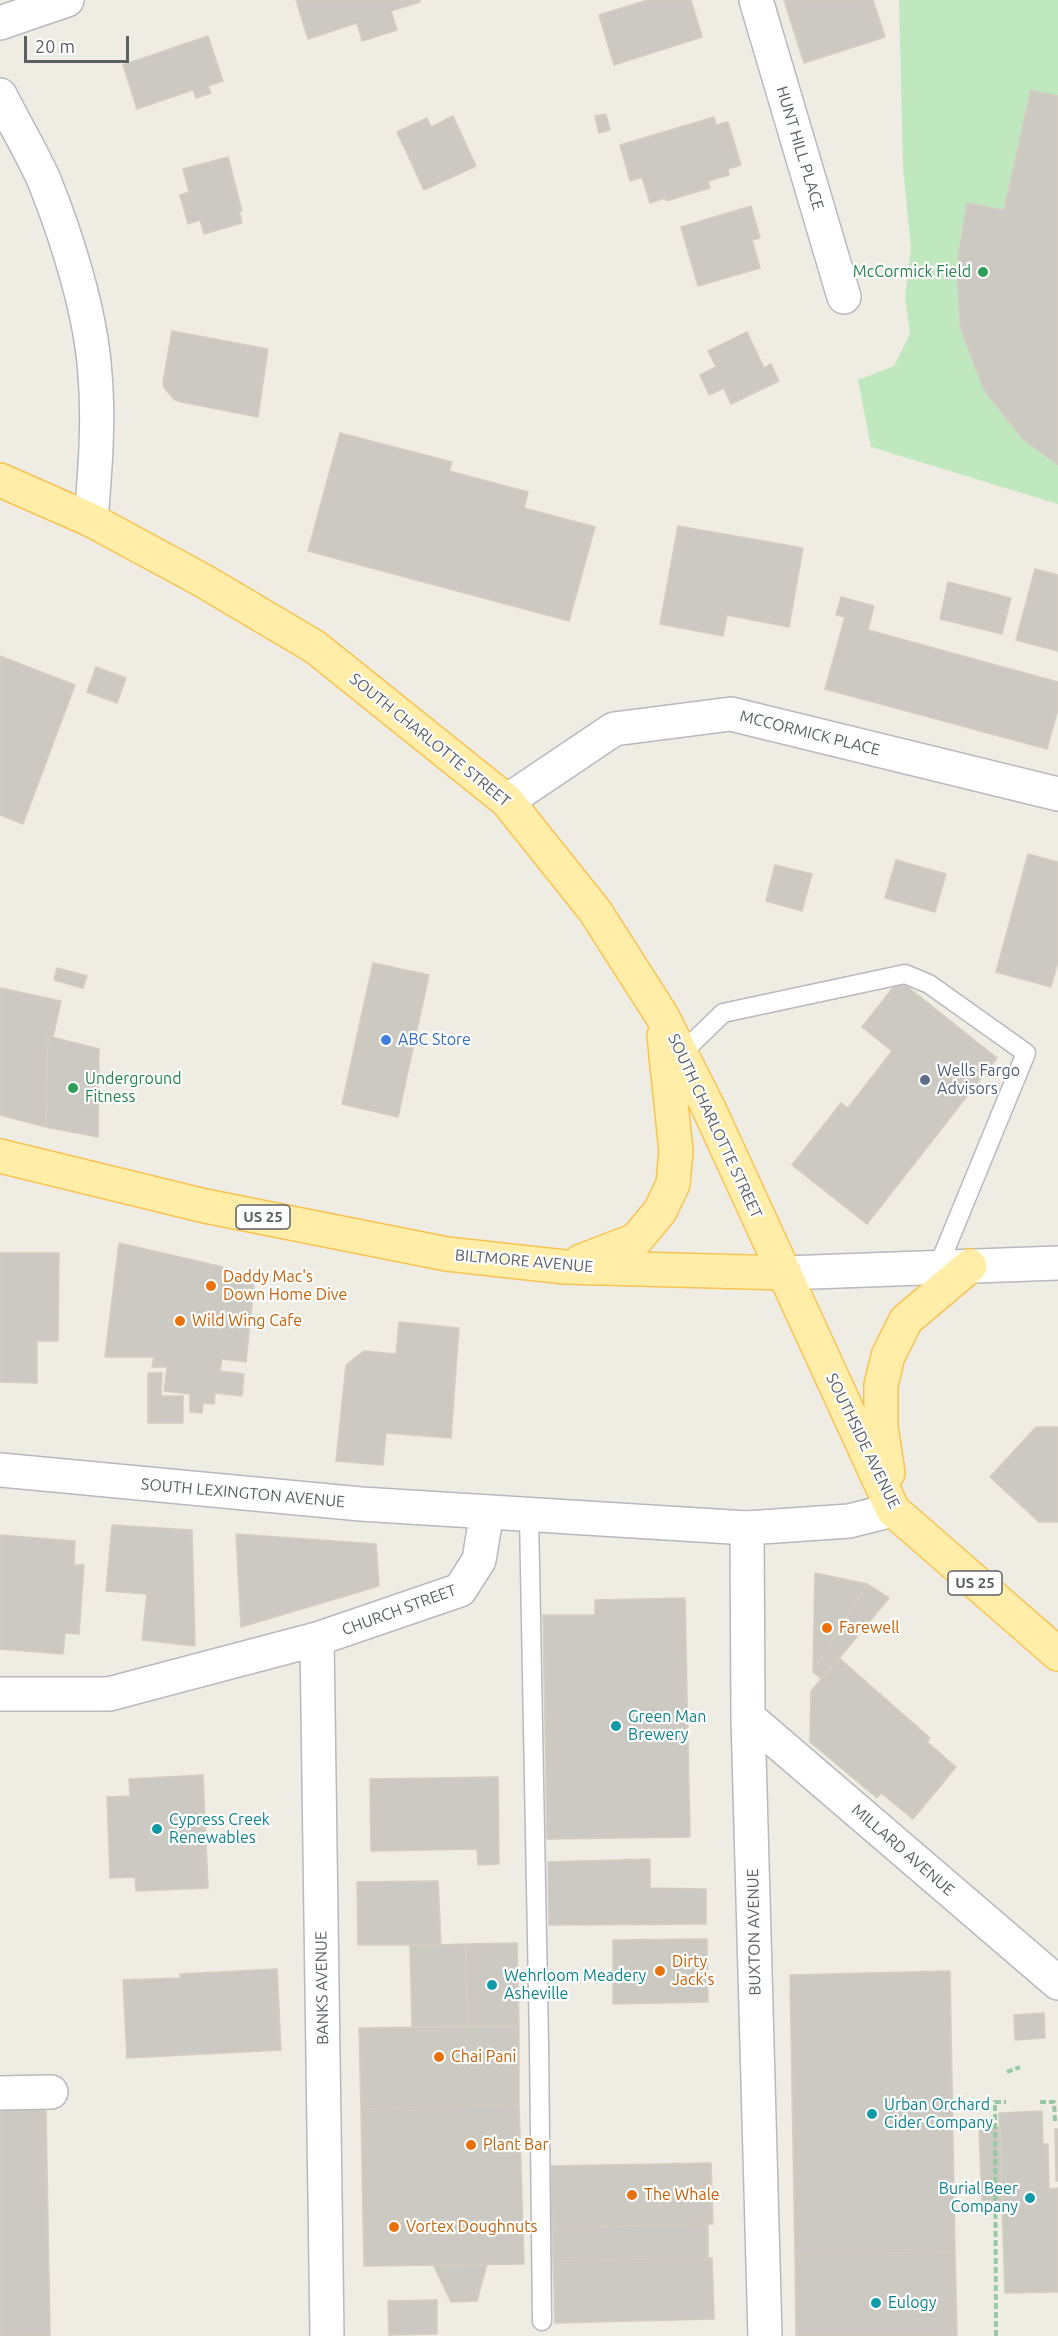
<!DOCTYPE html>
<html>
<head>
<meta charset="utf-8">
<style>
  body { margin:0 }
  #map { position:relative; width:1058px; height:2336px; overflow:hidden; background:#efece3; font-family:Ubuntu,sans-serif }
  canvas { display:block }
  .scale { position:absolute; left:24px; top:36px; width:105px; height:27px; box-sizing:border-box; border:3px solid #5b6065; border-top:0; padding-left:8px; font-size:18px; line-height:21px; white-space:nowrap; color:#5b6065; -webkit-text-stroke:4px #fff; paint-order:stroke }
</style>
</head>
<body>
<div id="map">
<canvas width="1058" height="2336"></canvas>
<div class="scale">20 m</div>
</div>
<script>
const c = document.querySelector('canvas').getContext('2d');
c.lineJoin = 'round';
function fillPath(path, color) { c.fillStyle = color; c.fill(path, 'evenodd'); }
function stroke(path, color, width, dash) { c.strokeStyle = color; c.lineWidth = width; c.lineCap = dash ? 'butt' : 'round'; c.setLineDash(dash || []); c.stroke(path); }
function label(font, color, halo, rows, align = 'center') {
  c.font = font + ' Ubuntu,sans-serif'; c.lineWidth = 4.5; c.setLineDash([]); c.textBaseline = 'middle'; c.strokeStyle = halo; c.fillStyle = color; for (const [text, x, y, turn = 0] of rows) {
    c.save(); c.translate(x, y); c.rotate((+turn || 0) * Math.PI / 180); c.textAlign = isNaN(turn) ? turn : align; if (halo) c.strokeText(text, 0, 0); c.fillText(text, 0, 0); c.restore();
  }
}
fillPath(new Path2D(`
  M899,0H1058V504L871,447L858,380L894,366L910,334L905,297L911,248L903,168Z`), '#c0e8be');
const building = new Path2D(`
  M296,0H420V2L391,11L397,30L362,41L357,23L308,39Z
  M648,0H691L702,37L614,65L599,15Z
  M784,0H873L885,37L804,63Z
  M208,36L223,81L208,86L211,93L196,98L193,90L137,109L123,65Z
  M1031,90L1058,96V465L1023,439L984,390L960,327L957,264L967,203L1004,210Z
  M606,114L610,130L599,133L595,116Z
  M453,116L476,166L424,190L397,132L427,118L431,127Z
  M714,117L716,125L728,122L741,165L728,169L729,175L708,181L710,188L666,201L665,198L650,203L642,177L630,181L620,145Z
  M228,157L242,211H239L242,223L204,234L200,220L188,224L180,195L189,192L183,169Z
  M751,206L760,238L752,240L760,268L698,286L681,227Z
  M172,331L268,349L258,417L181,402L174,399L164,388L163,382Z
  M747,332L764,368L771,364L779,381L731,404L724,388L709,395L700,375L716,367L708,351Z
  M340,433L452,462L449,471L528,492L524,508L595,527L569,621L308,551Z
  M678,526L803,548L789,627L727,615L723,636L660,624Z
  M1035,569L1058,575V651L1016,640Z
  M948,582L1011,598L1002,634L940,619Z
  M841,597L874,606L868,630L1058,682V709L1047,749L825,689L845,617L836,615Z
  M0,656L75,685L23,824L0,815Z
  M96,667L126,678L117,703L87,692Z
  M1028,854L1058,862V962L1051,987L996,972Z
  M896,860L946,874L935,912L885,898Z
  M775,865L812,874L802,911L766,901Z
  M373,963L429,975L398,1117L342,1104Z
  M57,968L87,976L83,988L54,980Z
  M899,980L997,1058L867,1224L792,1165L841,1103L848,1108L892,1051L862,1027Z
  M0,988L61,1001L53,1037L48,1036L46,1127L0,1115Z
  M48,1036L99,1049L98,1137L46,1127Z
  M119,1243L223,1267L220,1279L254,1285L246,1362L222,1359L220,1371L244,1374L242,1396L215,1393L214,1404L203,1403L202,1413L190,1412V1394L164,1391L167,1367H152L154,1357H105Z
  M0,1253H59L58,1341H37V1383L0,1382Z
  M399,1322L459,1328L451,1438L386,1433L383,1465L336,1461L346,1365L364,1351L396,1354Z
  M148,1373H162L161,1396H183V1423H148Z
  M1036,1427H1058V1522H1039L990,1477Z
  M112,1525L192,1530L195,1646L142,1640L147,1594L106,1591Z
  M236,1534L376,1544L379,1586L241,1627Z
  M0,1535L75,1541L74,1565H84L79,1634L65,1633L63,1654L0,1649Z
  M815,1573L867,1584L813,1672Z
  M867,1584L889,1598L822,1679L813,1672Z
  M685,1598L690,1837L547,1839L543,1615H595V1600Z
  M839,1658L930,1738L927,1742L956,1767L913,1819L881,1793L877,1798L810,1742L811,1691Z
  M203,1775L208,1888L136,1891L135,1877L110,1878L107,1797L130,1796L129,1779Z
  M498,1777L499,1864L478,1865L477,1849L371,1851L370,1779Z
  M650,1859V1888L706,1889V1924L549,1925L548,1862Z
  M438,1881L441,1945H358L357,1882Z
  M707,1939L708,2002L613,2004V1940Z
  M517,1943L519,2026H468L466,1944Z
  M466,1944L468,2026L412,2027L410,1946Z
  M277,1969L281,2050L127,2058L123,1980L180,1978V1974Z
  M950,1971L955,2252L795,2254L790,1975Z
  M1044,2013L1045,2038L1015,2040L1014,2015Z
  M519,2026V2104L361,2109L359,2028Z
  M519,2104L524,2264L364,2266L361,2109Z
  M46,2110L50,2336H0V2111Z
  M1042,2111L1043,2144H1048L1049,2189L1058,2188V2292L1005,2293L999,2113Z
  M979,2127H1000L1003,2207L982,2208Z
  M1055,2129H1058V2181H1056Z
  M711,2163L713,2224L552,2227L551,2166Z
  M708,2224V2258L553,2261L552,2227Z
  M955,2252L957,2336H796L795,2254Z
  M708,2258H712L714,2319L555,2323L553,2261Z
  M487,2264L477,2301L451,2302L434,2266Z
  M437,2300V2334L389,2335L388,2301Z`);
fillPath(building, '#ccc8c2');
stroke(building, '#d4cdc1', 1.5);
const lane = new Path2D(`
  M682,1053L723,1013L905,974L929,984L1026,1053L938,1267
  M529,1515L539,2044L542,2321`);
const street = new Path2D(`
  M756,0L844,297
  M0,23L67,0
  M507,801L614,729L731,714L1058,794
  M747,1528L748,1717L765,2336
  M317,1639L327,2336
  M0,1694H109L317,1639L460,1590L479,1560L487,1512
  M748,1717L1058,1983
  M0,2093L51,2092`);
const secondary = new Path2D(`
  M0,95C14,123 31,151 44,180C67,237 91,313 95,374C99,423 95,471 91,520
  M785,1273L1058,1263
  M0,1470L361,1504L747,1528L849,1521L893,1510`);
const primary = new Path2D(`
  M0,480L91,520L202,580L315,647L507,801L595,911L662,1016L709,1109L893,1510L1058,1654
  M0,1156L205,1206L447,1254L565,1267L785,1273
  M581,1261L636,1240L660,1211L673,1184L676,1151L664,1036
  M888,1473L881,1427V1385L888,1356L906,1320L970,1266`);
stroke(lane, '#b6b9be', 21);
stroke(street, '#b6b9be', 36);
stroke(secondary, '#b4b9be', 36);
stroke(primary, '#f9c351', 36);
stroke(new Path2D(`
  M1007,2072L1020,2067
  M1040,2102H1054L1055,2122
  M996,2336L995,2102H1006`), '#96c9a3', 4, [6, 3]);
stroke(lane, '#fff', 18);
stroke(street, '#fff', 33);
stroke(secondary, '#fff', 33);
stroke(primary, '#ffeda8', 33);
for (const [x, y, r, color] of [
  [983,272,6,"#2e9e5b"],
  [386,1040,6,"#3f7fe0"],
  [925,1080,6,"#5c6f8a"],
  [73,1088,6,"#2e9e5b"],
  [211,1286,6,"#e8710a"],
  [180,1321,6,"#e8710a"],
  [827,1628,6,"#e8710a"],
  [616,1726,6,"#0f9aa8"],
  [157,1829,6,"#0f9aa8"],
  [660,1971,6,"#e8710a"],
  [492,1985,6,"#0f9aa8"],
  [439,2057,6,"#e8710a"],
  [872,2114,6,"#0f9aa8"],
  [471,2145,6,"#e8710a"],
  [632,2195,6,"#e8710a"],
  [1030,2198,6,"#0f9aa8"],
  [394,2227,6,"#e8710a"],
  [876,2303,6,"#0f9aa8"]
]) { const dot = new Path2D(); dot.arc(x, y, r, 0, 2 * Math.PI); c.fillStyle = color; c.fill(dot); stroke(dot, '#fff', 2); }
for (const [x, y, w] of [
  [263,1217,54],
  [975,1583,54]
]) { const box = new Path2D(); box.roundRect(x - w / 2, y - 12, w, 24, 4.5); c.fillStyle = '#fff'; c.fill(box); stroke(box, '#5b6065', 1.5); }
label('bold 15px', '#5b6065', null, [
  ["US 25",263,1217],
  ["US 25",975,1583]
]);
label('16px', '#5b6065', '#fff', [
  ["HUNT HILL PLACE",800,148,73],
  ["MCCORMICK PLACE",810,733,14],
  ["SOUTH CHARLOTTE STREET",430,740,39],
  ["SOUTH CHARLOTTE STREET",715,1126,65],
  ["BILTMORE AVENUE",524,1261,5],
  ["SOUTHSIDE AVENUE",863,1441,64],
  ["SOUTH LEXINGTON AVENUE",243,1493,5],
  ["CHURCH STREET",399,1610,-20],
  ["MILLARD AVENUE",903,1850,41],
  ["BUXTON AVENUE",754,1932,-91],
  ["BANKS AVENUE",322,1988,-91]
]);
label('16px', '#27864d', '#fff', [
  ["McCormick Field",971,272],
  ["Underground",85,1079,"left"],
  ["Fitness",85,1097,"left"]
], 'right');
label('16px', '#366cbe', '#fff', [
  ["ABC Store",398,1040]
], 'left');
label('16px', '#4e5e75', '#fff', [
  ["Wells Fargo",937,1071],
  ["Advisors",937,1089]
], 'left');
label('16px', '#c56008', '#fff', [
  ["Daddy Mac's",223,1277],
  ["Down Home Dive",223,1295],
  ["Wild Wing Cafe",192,1321],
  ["Farewell",839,1628],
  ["Dirty",672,1962],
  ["Jack's",672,1980],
  ["Chai Pani",451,2057],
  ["Plant Bar",483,2145],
  ["The Whale",644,2195],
  ["Vortex Doughnuts",406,2227]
], 'left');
label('16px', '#0d838f', '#fff', [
  ["Green Man",628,1717],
  ["Brewery",628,1735],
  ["Cypress Creek",169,1820],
  ["Renewables",169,1838],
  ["Wehrloom Meadery",504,1976],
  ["Asheville",504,1994],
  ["Urban Orchard",884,2105],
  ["Cider Company",884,2123],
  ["Burial Beer",1018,2189,"right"],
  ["Company",1018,2207,"right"],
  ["Eulogy",888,2303]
], 'left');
</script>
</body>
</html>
